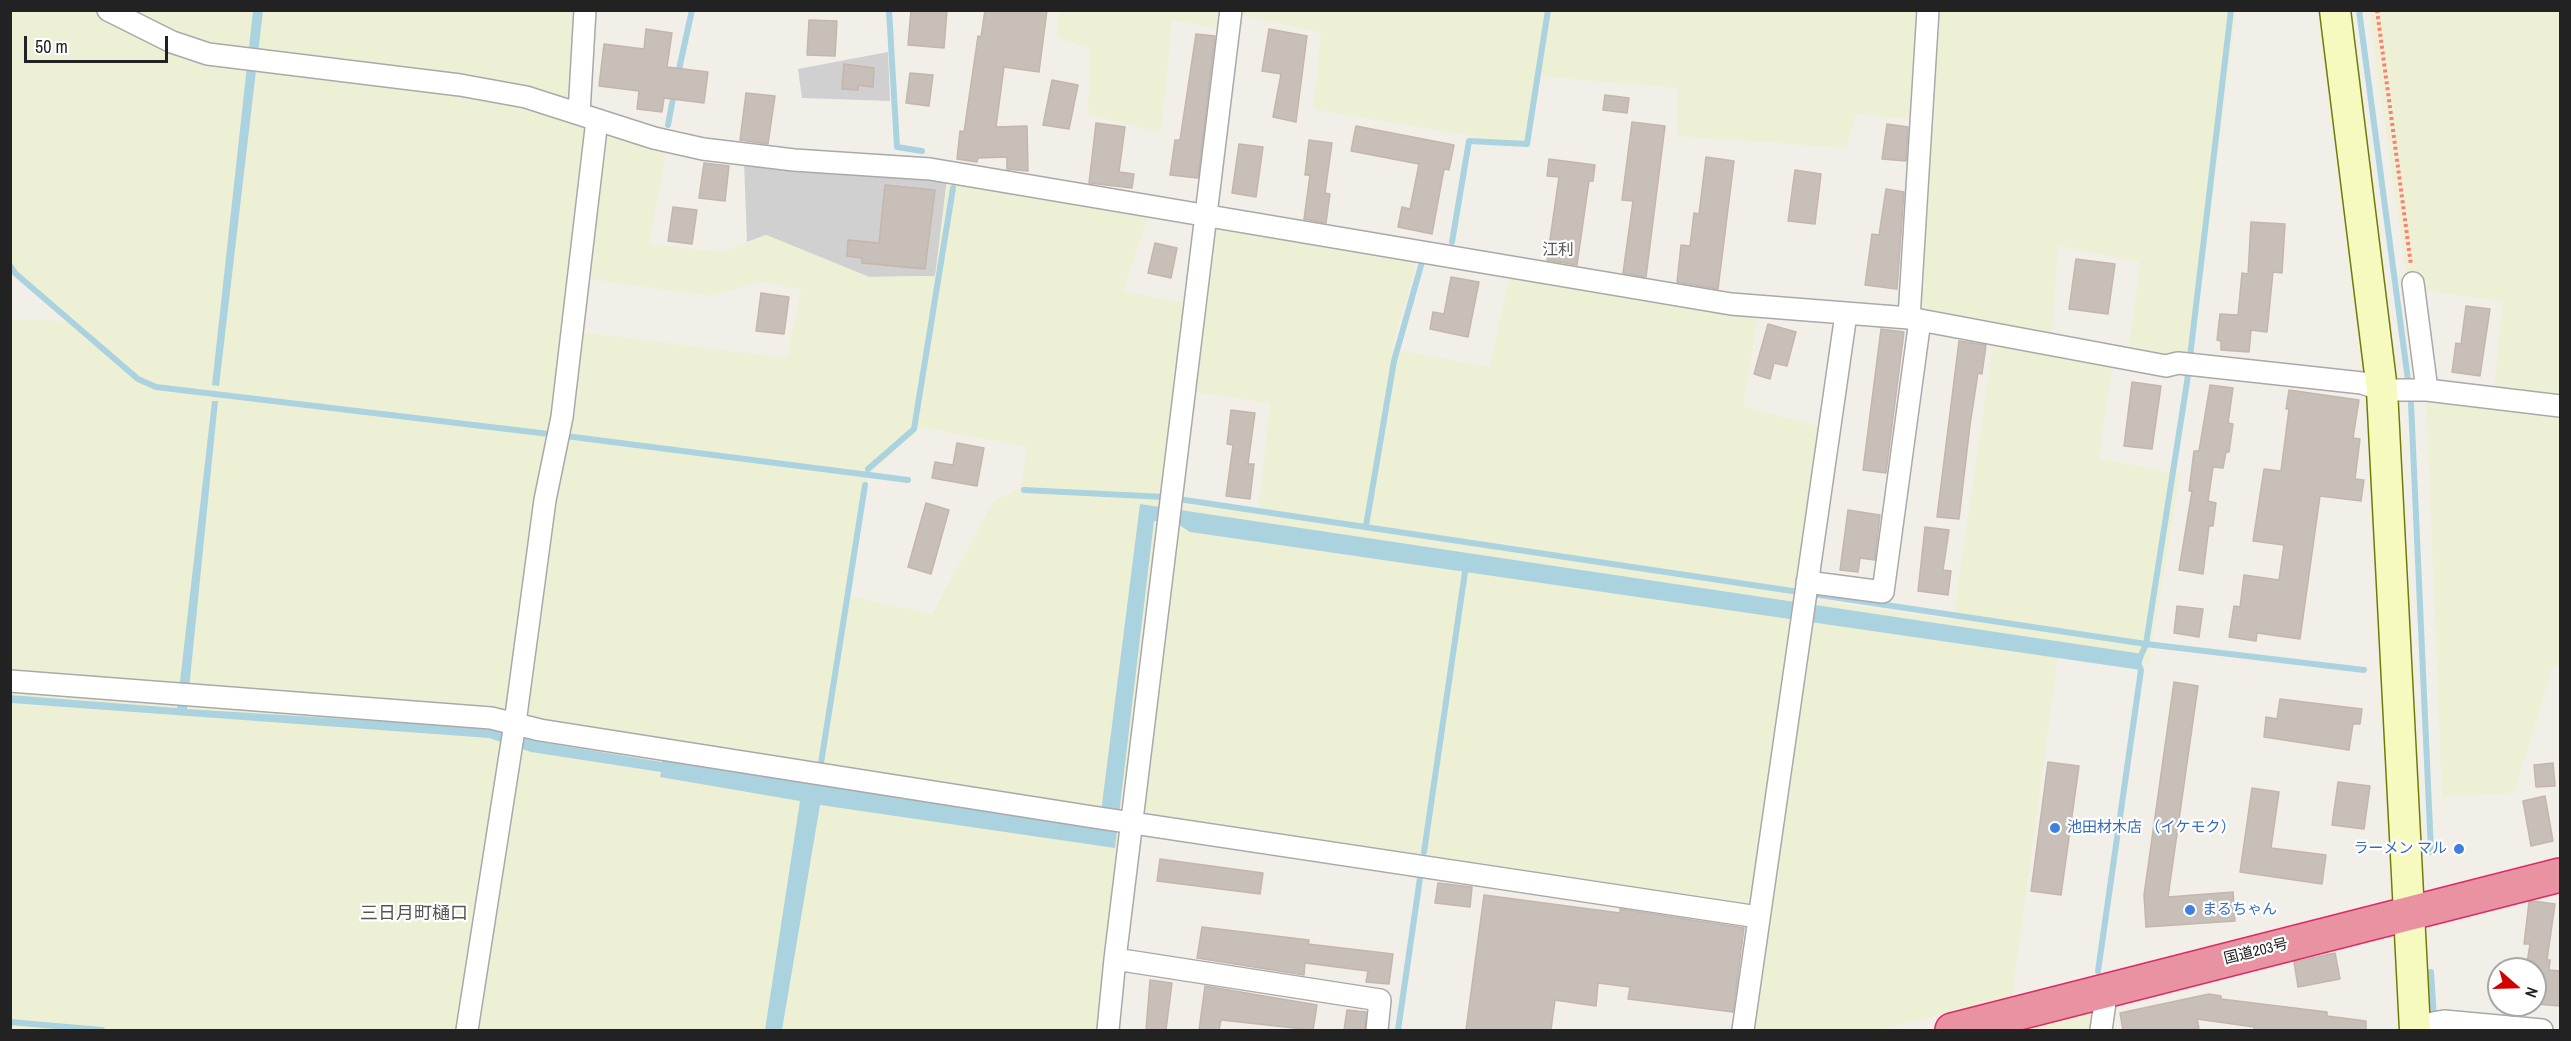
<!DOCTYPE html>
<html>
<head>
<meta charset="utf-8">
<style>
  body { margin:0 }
  #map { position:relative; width:2571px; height:1041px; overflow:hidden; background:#f2efe9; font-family:"Archivo Narrow",sans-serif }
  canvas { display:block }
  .frame { position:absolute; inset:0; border:12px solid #222; pointer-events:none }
  .north { position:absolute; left:2487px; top:957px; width:60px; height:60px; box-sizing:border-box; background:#fff; border:2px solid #a7a7a7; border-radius:50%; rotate:110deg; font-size:16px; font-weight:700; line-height:24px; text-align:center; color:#222 }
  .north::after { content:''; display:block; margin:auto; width:21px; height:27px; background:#d40000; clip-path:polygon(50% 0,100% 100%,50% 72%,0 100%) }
  .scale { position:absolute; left:24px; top:36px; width:144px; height:27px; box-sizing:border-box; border:3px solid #222; border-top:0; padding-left:8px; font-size:18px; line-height:21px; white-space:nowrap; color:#222; -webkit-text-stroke:4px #fff; paint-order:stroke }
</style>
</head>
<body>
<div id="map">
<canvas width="2571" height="1041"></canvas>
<div class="frame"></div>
<div class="north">N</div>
<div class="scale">50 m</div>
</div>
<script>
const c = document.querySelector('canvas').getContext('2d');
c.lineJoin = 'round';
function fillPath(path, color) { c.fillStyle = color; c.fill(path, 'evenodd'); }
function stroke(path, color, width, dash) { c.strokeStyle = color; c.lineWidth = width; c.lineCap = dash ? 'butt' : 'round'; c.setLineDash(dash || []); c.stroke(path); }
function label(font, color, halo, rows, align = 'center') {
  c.font = font + ' "Archivo Narrow","Noto Sans JP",sans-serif'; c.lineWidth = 4.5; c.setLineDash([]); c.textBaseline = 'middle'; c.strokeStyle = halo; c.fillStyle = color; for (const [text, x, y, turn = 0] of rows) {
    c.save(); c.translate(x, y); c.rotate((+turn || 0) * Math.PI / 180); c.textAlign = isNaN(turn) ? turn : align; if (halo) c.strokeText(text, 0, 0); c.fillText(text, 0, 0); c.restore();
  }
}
fillPath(new Path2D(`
  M888,52L890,101L802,98L798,69Z
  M744,161L947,179L936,276L869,277L766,235L747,242Z`), '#d0d0d0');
fillPath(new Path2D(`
  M12,11H576L573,118L667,151L649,244L721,252L766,235L869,277L935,276L947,179L1149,213L1123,291L1201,306L1213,227L1418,258L1392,349L1490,367L1509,277L1758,317L1743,406L1821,427L1796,597L1953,620L1996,325L1903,307L1915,120L1856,114L1846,148L1677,136V88L1538,76L1530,146L1313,109L1321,33L1224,11L1220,28L1172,21L1161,133L1088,114L1090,49L1057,37L1058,11H2236L2193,358L2129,348L2140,262L2058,246L2052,335L2115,347L2099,458L2180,474L2149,663L2059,650L2012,997L1880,1030H1735L1751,906L1127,828L1102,1030H11V319L69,321L16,274L11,273ZM573,277L711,296L762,281L801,290L787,358L564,330ZM1194,392L1270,403L1258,513L1175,504ZM921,427L1027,447L1021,487L993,502L932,614L849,596L868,476Z
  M2369,11H2560V665L2553,666L2514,793L2442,797L2426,400L2492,409L2503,301L2408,289Z
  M2096,1010L2092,1030H2019Z`), '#eef0d5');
fillPath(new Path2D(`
  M253,11H263L219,386L212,385Z
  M212,401H218L187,709L491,728L534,741L662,762L663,759L1099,828L1140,504L2143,654L2141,670L1190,532L1173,521H1154L1115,848L820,805L782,1030H765L800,801L660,777L661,772L531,752L489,738L11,703L10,695L177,708Z`), '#aad3df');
stroke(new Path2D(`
  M889,10L897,147L922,151
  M2359,10L2411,403L2431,852
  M678,74L692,10
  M668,125L674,93
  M1452,242L1469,141L1527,144L1548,10
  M10,266L16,274L138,379L156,387L549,434
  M566,436L908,480
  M868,469L914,429L953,188
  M1024,490L1165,497L2146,644L2364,670
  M1366,526L1394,361L1422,262
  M2139,660L2146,644L2187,382L2231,10
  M821,763L865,485
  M1424,852L1465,572
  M2098,971L2141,670L2138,663
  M2431,972L2434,1018
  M10,1022L102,1030
  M1398,1030L1420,878`), '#aad3df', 6);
const building = new Path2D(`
  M911,10H947L944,48L908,45Z
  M985,10H1047L1039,72L1004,67L996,127L1027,126L1028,171L1007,169V157L978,158L977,162L957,159L960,131L964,132L978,36L981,37Z
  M809,20L837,21L835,56L807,55Z
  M646,29L672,33L667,67L708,72L704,103L664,98L662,112L637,109L639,91L599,86L604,44L644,49Z
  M1269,29L1307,36L1296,122L1273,117L1281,74L1262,71Z
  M1196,34L1215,36L1198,178L1170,175L1175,140H1180Z
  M844,64L874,68L873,87L858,85V90L842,89Z
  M910,73L933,75L929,106L906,103Z
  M1052,80L1078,85L1069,129L1043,125Z
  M746,93L775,96L768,144L740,140Z
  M1605,95L1629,98L1627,113L1603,110Z
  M1632,122L1665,126L1646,277L1623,273L1633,201L1622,200Z
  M1096,123L1125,127L1119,172L1134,174L1132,188L1089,183Z
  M1887,124L1908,127L1906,161L1882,159Z
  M1356,126L1454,145L1449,170L1444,169L1432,234L1398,227L1402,207L1410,209L1419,164L1351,151Z
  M1309,140L1332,143L1325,193L1330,194L1326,223L1304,219L1310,175H1305Z
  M1239,144L1263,147L1256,197L1232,193Z
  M1706,157L1734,161L1718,289L1677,282L1681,245L1690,246L1694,213L1699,214Z
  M1549,159L1595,165L1593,181H1589L1577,265L1547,260L1559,177L1547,176Z
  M704,163L729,166L725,201L699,198Z
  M1795,170L1821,174L1815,224L1788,221Z
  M885,185L935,190L925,269L862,263V258L847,256L848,240L879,243Z
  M1886,189L1904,192L1897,289L1865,285L1872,234L1879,235Z
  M673,207L697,210L692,244L668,241Z
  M2251,222L2285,224L2282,273L2273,272L2267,332L2251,330L2249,352L2221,350V341L2217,340L2220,314L2238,315L2242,273L2248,274Z
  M1155,243L1177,248L1171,278L1148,273Z
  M2076,259L2115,264L2108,314L2069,309Z
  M1451,277L1479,282L1468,337L1430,329L1433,312L1444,314Z
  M761,293L789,297L784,334L756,331Z
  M2466,306L2490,309L2480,376L2452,372L2456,343L2461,344Z
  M1768,324L1796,332L1787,366L1774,363L1770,379L1754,374Z
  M1881,329L1904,332L1886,473L1863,470Z
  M1959,341L1986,345L1982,374L1978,373L1970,425L1959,519L1937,517Z
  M2132,382L2161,386L2152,449L2124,446Z
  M2210,385L2233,388L2228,423L2233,424L2229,452H2226L2223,468L2213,467L2208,501L2216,503L2213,526H2209L2203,574L2179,570L2192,491H2189L2194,451H2199Z
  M2289,390L2359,400L2353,438L2360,439L2355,479L2364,480L2361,501L2320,496L2300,639L2257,633L2256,641L2229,637L2234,606L2240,607L2244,575L2279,580L2284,545L2253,541L2264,469L2281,471L2289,409H2286Z
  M1231,410L1255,413L1248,464H1254L1250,499L1226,496L1233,445L1227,444Z
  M957,443L984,448L977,486L932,478L935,462L953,465Z
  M926,503L949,510L931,574L908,567Z
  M1848,510L1880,515L1875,560L1860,558L1858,572L1840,570Z
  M1925,527L1949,530L1943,570L1951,571L1948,595L1918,591Z
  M2177,606L2203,609L2199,637L2174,633Z
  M2174,682L2198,686L2168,897L2233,892L2235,921L2146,927L2144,895Z
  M2280,699L2362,709L2360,724H2353L2349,750L2264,737L2266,717L2277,719Z
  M2048,762L2079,766L2061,895L2031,891Z
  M2553,763L2555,786L2536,787L2534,765Z
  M2338,782L2370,786L2364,829L2332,825Z
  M2252,788L2279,792L2271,848L2326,855L2322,884L2240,872Z
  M2545,796L2553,841L2531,846L2523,801Z
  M1160,859L1263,873L1260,894L1157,881Z
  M1438,883L1472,887L1470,907L1435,903Z
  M1484,895L1620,913V909L1744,928L1733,1012L1628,999L1630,987L1598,983L1596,1006L1555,1000L1551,1030H1466Z
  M2533,901L2555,904L2547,960H2550L2549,970L2560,971V1006L2535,1004V969H2526L2530,944H2524L2529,902Z
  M1202,927L1309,940L1308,944L1393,954L1389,984L1366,982L1368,971L1305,963L1304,975L1197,958Z
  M2335,953L2340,979L2298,987L2294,962Z
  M1150,980L1172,983L1166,1030H1146Z
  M1205,986L1317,1005L1313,1030L1221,1020L1219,1030H1199Z
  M2209,994L2221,996V999L2327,1012V1016L2366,1021V1030H2254V1027L2197,1019L2199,1028L2184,1030H2123L2120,1013Z
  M1347,1010L1366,1012L1365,1030H1344Z`);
fillPath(building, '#c7bfb8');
stroke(building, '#c4b6ab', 1.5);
const street = new Path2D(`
  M108,10L172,42L208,54L460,85L526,97L654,138L703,149L794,160L930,169L1731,304L1909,318L2166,366L2178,363L2362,383L2382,390H2427L2560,406
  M1231,10L1115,959L1380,1000L1377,1030
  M579,113L585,10
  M2413,283L2427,390
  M1909,318L1928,10
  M1807,582L1883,592L1920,320
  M10,681L491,718L540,730L1093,817L1758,917
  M2415,1026L2444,1021L2542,1030
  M467,1030L515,723L545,500L562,417L597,120
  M1108,1030L1115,959
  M1743,1030L1846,314
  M2101,1030L2107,989`);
const secondary = new Path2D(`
  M2335,10L2382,390L2415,1030`);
const highway = new Path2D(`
  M1952,1030L2560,875`);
stroke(street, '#a9a9a9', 24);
stroke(secondary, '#707d05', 33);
stroke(highway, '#dc2a67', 36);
stroke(new Path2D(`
  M2377,10L2411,265`), '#fa8072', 4, [3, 3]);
stroke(street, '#fff', 21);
stroke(secondary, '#f7fabf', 30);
stroke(highway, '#e892a2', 33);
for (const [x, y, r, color] of [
  [2055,828,6,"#3f7fe0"],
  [2459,849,6,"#3f7fe0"],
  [2190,910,6,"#3f7fe0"]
]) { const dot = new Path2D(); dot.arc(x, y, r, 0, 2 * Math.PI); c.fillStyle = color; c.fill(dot); stroke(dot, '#fff', 2); }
label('15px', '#366cbe', '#fff', [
  ["池田材木店 （イケモク）",2067,828],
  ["ラーメン マル",2447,849,"right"],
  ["まるちゃん",2202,910]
], 'left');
label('15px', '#222', '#fff', [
  ["国道203号",2256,952,-14]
]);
label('16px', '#555', '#fff', [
  ["江利",1558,251]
]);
label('18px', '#555', '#fff', [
  ["三日月町樋口",414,914]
]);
</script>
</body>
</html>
